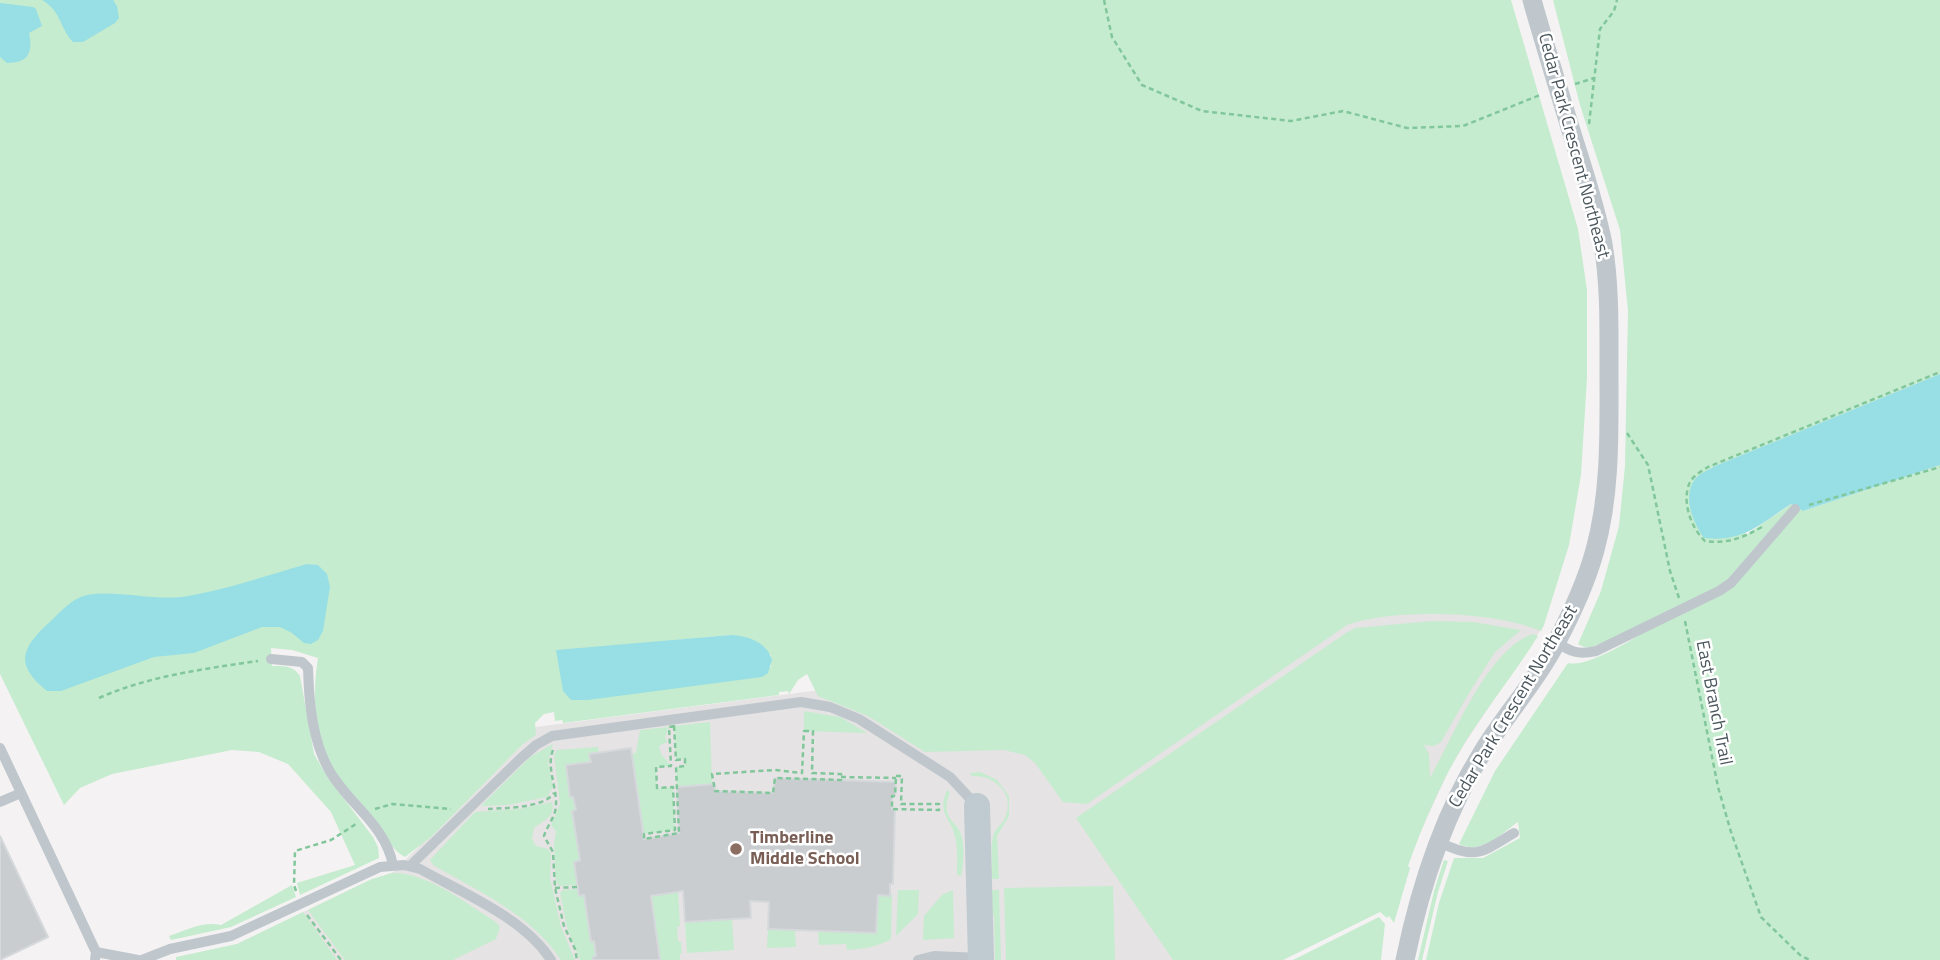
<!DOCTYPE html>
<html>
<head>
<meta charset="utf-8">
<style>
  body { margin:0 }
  canvas { display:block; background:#f4f2f2 }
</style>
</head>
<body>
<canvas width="1940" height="960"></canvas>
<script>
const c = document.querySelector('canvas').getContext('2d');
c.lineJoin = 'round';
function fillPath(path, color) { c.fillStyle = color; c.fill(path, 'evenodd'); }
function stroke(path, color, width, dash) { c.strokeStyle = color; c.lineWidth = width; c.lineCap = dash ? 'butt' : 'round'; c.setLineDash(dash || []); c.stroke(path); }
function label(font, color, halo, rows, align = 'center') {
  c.font = font + ' "Titillium Web",sans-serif'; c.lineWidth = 5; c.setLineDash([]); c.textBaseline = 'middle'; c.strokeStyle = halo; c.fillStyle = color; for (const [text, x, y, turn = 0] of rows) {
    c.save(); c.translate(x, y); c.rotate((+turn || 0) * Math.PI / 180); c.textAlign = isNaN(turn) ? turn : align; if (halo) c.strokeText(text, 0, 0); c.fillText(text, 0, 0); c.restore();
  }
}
fillPath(new Path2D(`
  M1430,604L1544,625L1465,743L1448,772L1421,831L1283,960H177L237,944L368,881L392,873L523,744L528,728L851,686L1351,612Z`), '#e5e3e3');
fillPath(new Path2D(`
  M0,0H1511L1578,229L1587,290V378L1581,475L1569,545L1544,625L1541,631C1496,611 1393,608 1347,625L1087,804L1063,802L1035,763L1025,755L1004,750L925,752L868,716L818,696L807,674L798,680L789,694L788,691L779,692V695L563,723L562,720L555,721L554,712L544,714L535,723L536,735L523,744L431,837L405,857C391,850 381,828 371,815C360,800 343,786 333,769C314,736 312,695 318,658L292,650L271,648L272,666C283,666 293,665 300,676L314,754L328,778L373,837L378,847L379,858L300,895L297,883L355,865L331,812L288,764L259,752L232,750L112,774L80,788L64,805L0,674ZM731,635L771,655V667L556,651Z
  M1553,0H1940V374L1715,466L1746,535L1791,504L1803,511L1940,465V960H1426L1439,903L1454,858H1483L1520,838L1518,822C1501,834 1481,855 1459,844L1495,771L1568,663C1591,669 1654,626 1676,612L1592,647H1584L1578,644L1601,591L1619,526L1625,466L1628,311L1620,230L1580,105Z
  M1433,621L1473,622L1521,630L1495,652L1469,693L1441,742L1434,746L1424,745L1429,754L1430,778C1453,738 1487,649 1533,634L1538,636C1515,673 1487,707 1464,744C1441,782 1423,824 1408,866L1410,868L1394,923L1389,916L1387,918L1380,912L1283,960H1173L1076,818L1346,633L1355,628Z
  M804,711L840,717L867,733L804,731Z
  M710,722L712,784L677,787L676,767L685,766V759L676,760L674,726Z
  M669,727L665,737L667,742L659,746L661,754L671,766L656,768L657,788L673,787L675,830L644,834L631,754L636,753L640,730Z
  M553,744L548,762L553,787L547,797L508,805L481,806L530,757Z
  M598,747L599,753L591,762L567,765L570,797H573L576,810L573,811L580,860L574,862L577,885L559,886L556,882L554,845L556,831L551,825L560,804L554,755L557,750Z
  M980,772L997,780L1009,796V816L997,836L999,879H987C996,865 989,852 993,837C994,829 1002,825 1005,818C1016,794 995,775 972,776L970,773Z
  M947,790L950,792C939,820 957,819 962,837C964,847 964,866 961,876L957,875C957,863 958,848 955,836C950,816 937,814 947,790Z
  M552,802C556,817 544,820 534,828L532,839L536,846L548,849L551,854L550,878L561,927L575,960H561C531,914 479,892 433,865L430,860L475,812L519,809Z
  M1444,860L1448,861L1438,892L1422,960H1418L1434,891Z
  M392,873C427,872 467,904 496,922L500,927L496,939L453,960H345L308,910L372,879Z
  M292,885L296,897L231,927L171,940L169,936C187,930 202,921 221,925Z
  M1113,886L1115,960H1006L1004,888Z
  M578,889L579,895H584L591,941H594L596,956L593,957V960H580L567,927L560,893L563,890Z
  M898,890H919L918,914L896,936Z
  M953,890L954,938L923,940L924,916L942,895Z
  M987,890H999L1001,960H995L994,916L989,909Z
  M678,891L680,926L677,927L678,941L681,942L682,953L680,954V960H660L651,896Z
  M890,894H892L891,939C877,947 863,949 847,950L846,944L819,945L818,931L878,895Z
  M303,912L337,960H176V957L237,944Z
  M1379,917L1385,924L1381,960H1293Z
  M732,919L734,950L687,953L685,922Z
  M768,929L795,930L796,947L767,948Z`), '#c6eccf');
fillPath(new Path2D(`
  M42,0H113L117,6L119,18L115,23L83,42H73C59,27 62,12 42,0Z
  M0,3L33,7L36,9L42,26L29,33C33,52 29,63 7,63L0,57Z
  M1940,374V465L1803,511L1791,504C1760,524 1743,543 1704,538C1693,522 1682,497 1695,479C1700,473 1709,470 1715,466Z
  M307,564L318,565L327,574L330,587L323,631L318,640L311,644L304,643L292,633L280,627H262L194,653L154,657L61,691H47C12,663 23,646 52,620C62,610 73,598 87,595C119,589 155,602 188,596C229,589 268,575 307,564Z
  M731,635C748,636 767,642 772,660L768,673L762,677L588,700H571L563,691L556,650Z`), '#97dfe4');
const building = new Path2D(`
  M631,748L644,839L679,833L677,787L715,784V791L773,793L775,778L896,782L895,796H892V809H895L893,884H890V896L878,895L876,933L768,929L769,902L750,901L751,918L685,922L683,891L651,896L660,960H593V957L596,956L594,941L591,942L584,895L579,896L574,862L580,860L572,811L576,810L573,797H570L566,765L591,762L589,754Z
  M0,836L48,937L0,960Z`);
fillPath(building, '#c9cdd0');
stroke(building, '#d6d9dc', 2);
stroke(new Path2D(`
  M1104,0L1112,37L1142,85L1202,111L1291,121L1343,111L1407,128L1463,126L1540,95
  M1575,84L1594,78
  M1589,124L1600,29L1614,11L1617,0
  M1627,433L1648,465L1670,571L1679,598
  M1809,505L1940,467
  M1762,527C1742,538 1728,544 1705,541C1691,528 1681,501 1690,482C1694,475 1702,471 1708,467L1940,372
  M1685,621L1718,787L1731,832L1761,917L1801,956L1810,960
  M99,698C148,676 204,669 258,661
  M674,726L676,760L685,759V766L676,767L679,833L644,839V834L675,830L673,787L657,788L656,767L671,766L669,727Z
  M804,731H813L812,773L841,774V780L775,778L773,793L715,791L712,774L775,770L802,773Z
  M553,750C546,767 557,787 556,805C556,816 547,826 544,836L553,852L555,888L564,926L575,949L577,960
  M896,776H902L901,804H939V810L892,809V796H895Z
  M841,777L896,778
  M375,809L392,804L451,809
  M488,809C505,808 544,808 554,793
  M555,888L577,887
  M296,891L294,885L295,851L331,840L356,824
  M307,915L341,960`), '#81c79b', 2.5, [5, 3.5]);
stroke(new Path2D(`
  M1556,642C1571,652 1578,655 1596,651L1719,591L1731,583L1795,509
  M271,659L302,662L308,668C309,702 312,740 329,770C348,804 385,824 393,865
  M0,748L96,952L95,960
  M0,802L21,793
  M1439,842C1475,860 1481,853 1514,833
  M410,866L521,758L536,745L552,736L801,702L830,707L859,719L950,777L977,806
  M96,952L138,960
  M142,960L170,949L231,936L380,867L404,865L420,869C463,893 524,918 551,960
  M918,960L934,956L980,958`), '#bfc7cd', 10);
stroke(new Path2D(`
  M1405,960C1420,887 1443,816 1482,753C1505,715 1536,682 1556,643C1572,613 1586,583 1595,550C1611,492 1609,431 1609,371C1609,329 1610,286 1603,244C1596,208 1584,172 1573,137C1559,91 1545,46 1532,0`), '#bfc7cd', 19);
stroke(new Path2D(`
  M977,806L981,960`), '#c0cad1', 26);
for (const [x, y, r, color] of [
  [736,849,7,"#8d6e63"]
]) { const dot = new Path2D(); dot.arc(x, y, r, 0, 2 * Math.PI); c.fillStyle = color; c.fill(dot); stroke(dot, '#fff', 2.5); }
label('18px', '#4b575d', '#fff', [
  ["Cedar Park Crescent Northeast",1573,146,75],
  ["East Branch Trail",1713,703,79],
  ["Cedar Park Crescent Northeast",1514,707,-59]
]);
label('bold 18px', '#785e54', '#fff', [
  ["Timberline",750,839],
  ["Middle School",750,860]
], 'left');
</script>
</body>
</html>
